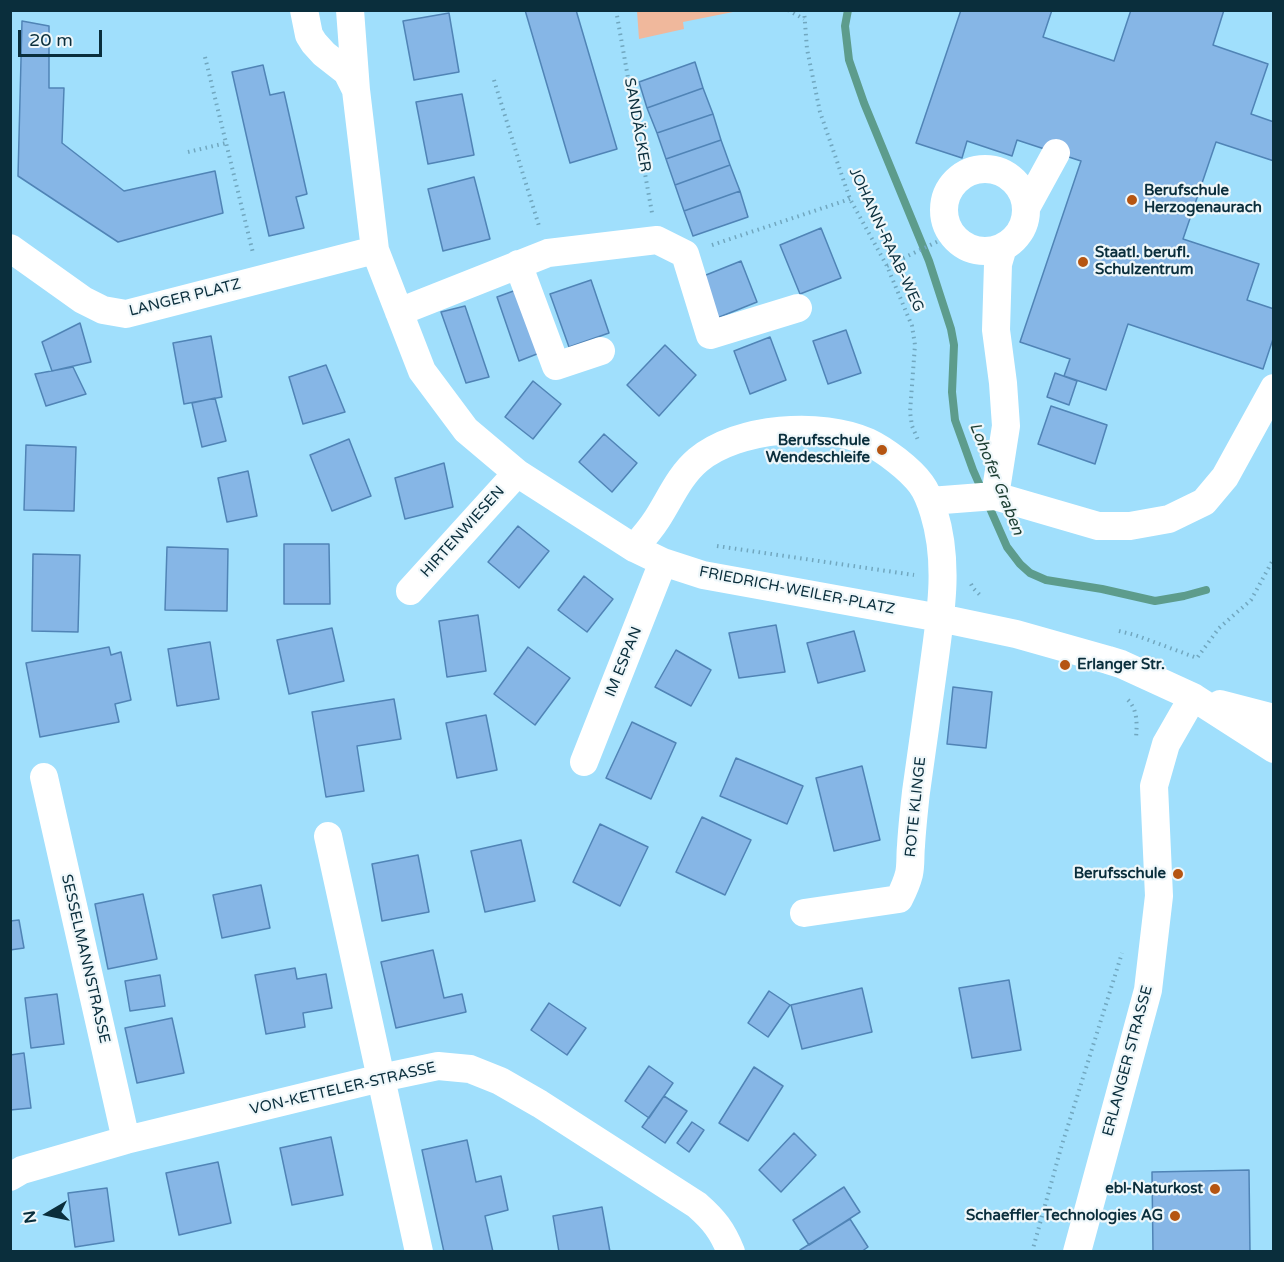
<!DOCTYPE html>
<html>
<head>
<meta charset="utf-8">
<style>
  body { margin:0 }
  #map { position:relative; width:1284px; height:1262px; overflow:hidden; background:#a0dffc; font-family:"Varela Round",sans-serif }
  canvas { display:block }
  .frame { position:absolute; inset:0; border:12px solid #0a2e3c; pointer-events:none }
  .north { position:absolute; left:18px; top:1184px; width:60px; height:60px; -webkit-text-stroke:4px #eff7fa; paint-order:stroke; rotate:261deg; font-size:16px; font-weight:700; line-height:24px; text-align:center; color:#0a2e3c }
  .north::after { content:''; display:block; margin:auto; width:21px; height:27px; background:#0a2e3c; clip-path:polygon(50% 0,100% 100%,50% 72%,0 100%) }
  .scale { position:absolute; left:18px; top:30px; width:84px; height:27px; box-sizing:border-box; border:3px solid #0a2e3c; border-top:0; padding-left:8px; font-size:18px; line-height:21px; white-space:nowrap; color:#0a2e3c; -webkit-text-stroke:4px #eff7fa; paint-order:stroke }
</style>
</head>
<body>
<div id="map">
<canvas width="1284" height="1262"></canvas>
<div class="frame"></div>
<div class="north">N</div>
<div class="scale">20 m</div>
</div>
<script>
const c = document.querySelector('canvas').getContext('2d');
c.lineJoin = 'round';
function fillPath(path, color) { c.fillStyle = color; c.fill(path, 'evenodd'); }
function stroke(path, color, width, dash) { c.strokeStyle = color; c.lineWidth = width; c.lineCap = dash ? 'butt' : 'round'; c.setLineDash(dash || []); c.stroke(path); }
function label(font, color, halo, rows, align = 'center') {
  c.font = font + ' "Varela Round",sans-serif'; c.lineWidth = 4.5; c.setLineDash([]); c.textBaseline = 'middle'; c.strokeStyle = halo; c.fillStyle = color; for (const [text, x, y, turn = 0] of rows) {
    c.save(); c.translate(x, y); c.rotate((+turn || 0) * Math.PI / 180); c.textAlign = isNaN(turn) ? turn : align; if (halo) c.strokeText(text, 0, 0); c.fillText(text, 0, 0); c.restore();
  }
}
fillPath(new Path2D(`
  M637,11V10L734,11L733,12L683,22L684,29L639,39Z`), '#f0b89c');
stroke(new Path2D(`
  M848,10L845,26L849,60L864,103L929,261L951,329L954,345L952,392L955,420L973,470L1007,547L1020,564L1030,573L1046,580L1102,589L1155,601L1184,596L1206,590`), '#5d9c8c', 8);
const building = new Path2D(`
  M525,10H576L617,149L570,163Z
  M961,10H1052L1043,37L1114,61L1131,10H1224L1213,45L1268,64L1251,114L1274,122V161L1216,142L1183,239L1259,264L1247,300L1274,309V336L1263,369L1128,324L1106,390L1064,376L1070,359L1020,342L1081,161L1017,140L1012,156L967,141L962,158L916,143Z
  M449,13L459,72L414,80L403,21Z
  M22,21L49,26V88H64L62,143L124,191L215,171L223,213L118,242L18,176Z
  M695,62L703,88L647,108L639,82Z
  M263,65L270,95L284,92L307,194L296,197L304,228L269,236L232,72Z
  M703,88L713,114L657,133L647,108Z
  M462,94L474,155L428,164L416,102Z
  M713,114L721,140L666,159L657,133Z
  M721,140L730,165L675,185L666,159Z
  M730,165L740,191L684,211L675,185Z
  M474,177L490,239L443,251L428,189Z
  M740,191L748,217L693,236L684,211Z
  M821,228L841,278L800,294L780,245Z
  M741,261L757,302L717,318L701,277Z
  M591,280L609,333L569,347L550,294Z
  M519,289L542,352L519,361L497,297Z
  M465,306L489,377L466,383L441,312Z
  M80,323L91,362L52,371L42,342Z
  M846,330L861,373L828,384L813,341Z
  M211,336L222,397L184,404L173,343Z
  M770,337L786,380L750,394L734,351Z
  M665,345L696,375L659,416L627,385Z
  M326,365L345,412L303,424L289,377Z
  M73,367L86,394L46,406L35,374Z
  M1055,373L1077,381L1069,405L1047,397Z
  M533,381L561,404L533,439L505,417Z
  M215,398L226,441L202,447L192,403Z
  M1051,406L1107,425L1095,464L1038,444Z
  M604,434L637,463L612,492L579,462Z
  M349,439L371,496L332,511L310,455Z
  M26,445L76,447L74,511L24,510Z
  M444,463L453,507L405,519L395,478Z
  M248,471L257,516L227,522L218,478Z
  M518,526L549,551L519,588L488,562Z
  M284,544H329L330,604H284Z
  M167,547L228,549L227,611L165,610Z
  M33,554L80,555L78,632L32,631Z
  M584,576L613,599L587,632L558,610Z
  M478,615L486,671L447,677L439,621Z
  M776,625L785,672L739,678L729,633Z
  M332,628L344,681L289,694L277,640Z
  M854,631L865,671L818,683L807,643Z
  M210,642L219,699L177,706L168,649Z
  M109,647L111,655L121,652L131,700L115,704L119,722L40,737L26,663Z
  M528,647L570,678L535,725L494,694Z
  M676,650L711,670L691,706L655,687Z
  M953,687L992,692L986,748L947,744Z
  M394,699L401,739L357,746L364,791L326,797L312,712Z
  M486,715L497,770L457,778L446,723Z
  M632,722L676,743L651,799L606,778Z
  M736,758L803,786L787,824L720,796Z
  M862,766L880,840L834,851L816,778Z
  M702,817L751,840L725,895L676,872Z
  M600,824L648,847L620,906L573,882Z
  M521,840L535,901L485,912L471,851Z
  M418,855L429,912L382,921L372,864Z
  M261,885L270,928L222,938L213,895Z
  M143,894L157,959L108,969L95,904Z
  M19,920L24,948L10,950V921Z
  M433,950L444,998L462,994L466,1012L396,1028L381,962Z
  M295,968L297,979L326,974L332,1008L303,1013L305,1027L266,1034L255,975Z
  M160,975L165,1006L130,1011L125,981Z
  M1009,980L1021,1050L972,1058L959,988Z
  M862,988L872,1032L802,1049L791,1005Z
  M769,991L790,1005L768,1037L748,1023Z
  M57,994L64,1044L31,1048L25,998Z
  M549,1003L586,1028L567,1055L531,1030Z
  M172,1018L184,1073L137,1083L125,1028Z
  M24,1053L31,1108L10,1110V1055Z
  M649,1066L673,1083L649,1118L625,1101Z
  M754,1067L783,1086L748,1141L719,1123Z
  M664,1096L687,1111L665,1143L642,1127Z
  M692,1122L704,1130L689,1152L677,1143Z
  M794,1133L816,1155L781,1192L759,1170Z
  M331,1137L343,1195L292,1205L280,1148Z
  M467,1140L476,1182L501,1176L508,1210L485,1216L493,1252H444L422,1150Z
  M218,1162L231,1223L179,1235L166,1173Z
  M1249,1170L1250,1252H1153L1152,1172Z
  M844,1187L860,1212L809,1245L793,1220Z
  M107,1188L114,1241L75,1247L68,1193Z
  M602,1207L610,1252H559L553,1216Z
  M850,1219L868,1247L861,1252H801L800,1250Z`);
fillPath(building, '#86b6e6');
stroke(building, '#5084b6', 1.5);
stroke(new Path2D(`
  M616,10L652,213
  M788,10L804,19
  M804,10L807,49L820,112L850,199L887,266L912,326L915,345L910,412L912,426L918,440
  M205,57L253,253
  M494,80L539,226
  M188,152L226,143
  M712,245L850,199
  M887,266L951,235
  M717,546L914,575
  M971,584L973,588L981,596
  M1119,631L1135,635L1197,658L1219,628L1251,600L1274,558
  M1128,700C1138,710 1137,725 1136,738
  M1032,1252L1061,1148L1122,953`), '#71a7bf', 4, [1.5, 4.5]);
stroke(new Path2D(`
  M304,10L309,35L314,43L324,54L347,72L356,90
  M350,10L356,90L375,250L422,371L466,430L517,473L634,548L663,562L703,575L940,618L1016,634L1108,660L1121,664L1193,697L1274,749
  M944 210a41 41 0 1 1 82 0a41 41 0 1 1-82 0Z
  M1027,206L1056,153
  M10,248L83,300L103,310L126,314L375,250
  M518,264L556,366L601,351
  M399,312L548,253L657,240L685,254L710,335L798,308
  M995,496L1006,426L1003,383L996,330L998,264L1003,247
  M930,501L995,496L1098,526H1130L1169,519L1204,502L1225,477L1274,388
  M634,548C642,539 650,530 657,519C670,499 679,476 698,460C738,427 821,421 868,442C885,450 910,469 921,484C927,492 931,503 934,513C950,565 940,618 933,671C927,711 922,752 916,792C914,810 912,828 911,846C910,855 911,865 909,874C907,882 903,891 899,899L804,913
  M410,591L517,473
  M1220,704L1274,718
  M584,762L663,562
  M44,777L126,1140
  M328,836L419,1252
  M10,1177L22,1170L126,1140L381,1078L438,1066L470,1069L500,1081L540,1104L697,1205C714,1220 722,1230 731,1252
  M1077,1252L1148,990L1159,896L1154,786L1166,744L1193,697`), '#fff', 28);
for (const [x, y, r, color] of [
  [1132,200,6,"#b55512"],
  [1083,262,6,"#b55512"],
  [882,450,6,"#b55512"],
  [1065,665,6,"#b55512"],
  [1178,874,6,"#b55512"],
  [1215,1189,6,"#b55512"],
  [1175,1216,6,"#b55512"]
]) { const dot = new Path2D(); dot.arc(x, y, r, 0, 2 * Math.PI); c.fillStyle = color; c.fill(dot); stroke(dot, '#eff7fa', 2); }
label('15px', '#0a2e3c', '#eff7fa', [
  ["SANDÄCKER",637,125,80],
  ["JOHANN-RAAB-WEG",886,240,65],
  ["LANGER PLATZ",185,298,-14],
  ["HIRTENWIESEN",463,532,-48],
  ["FRIEDRICH-WEILER-PLATZ",797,591,11],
  ["IM ESPAN",624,662,-68],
  ["ROTE KLINGE",916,807,-84],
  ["SESSELMANNSTRASSE",85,959,77],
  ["ERLANGER STRASSE",1128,1061,-75],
  ["VON-KETTELER-STRASSE",343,1089,-13]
]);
label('bold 15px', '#0a2e3c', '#eff7fa', [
  ["Berufschule",1144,191,"left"],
  ["Herzogenaurach",1144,208,"left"],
  ["Staatl. berufl.",1095,253,"left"],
  ["Schulzentrum",1095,270,"left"],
  ["Berufsschule",870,441],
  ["Wendeschleife",870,458],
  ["Erlanger Str.",1077,665,"left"],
  ["Berufsschule",1166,874],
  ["ebl-Naturkost",1203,1189],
  ["Schaeffler Technologies AG",1163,1216]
], 'right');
label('italic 16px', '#1b3d31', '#eff7fa', [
  ["Lohofer Graben",996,479,68]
]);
</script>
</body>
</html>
